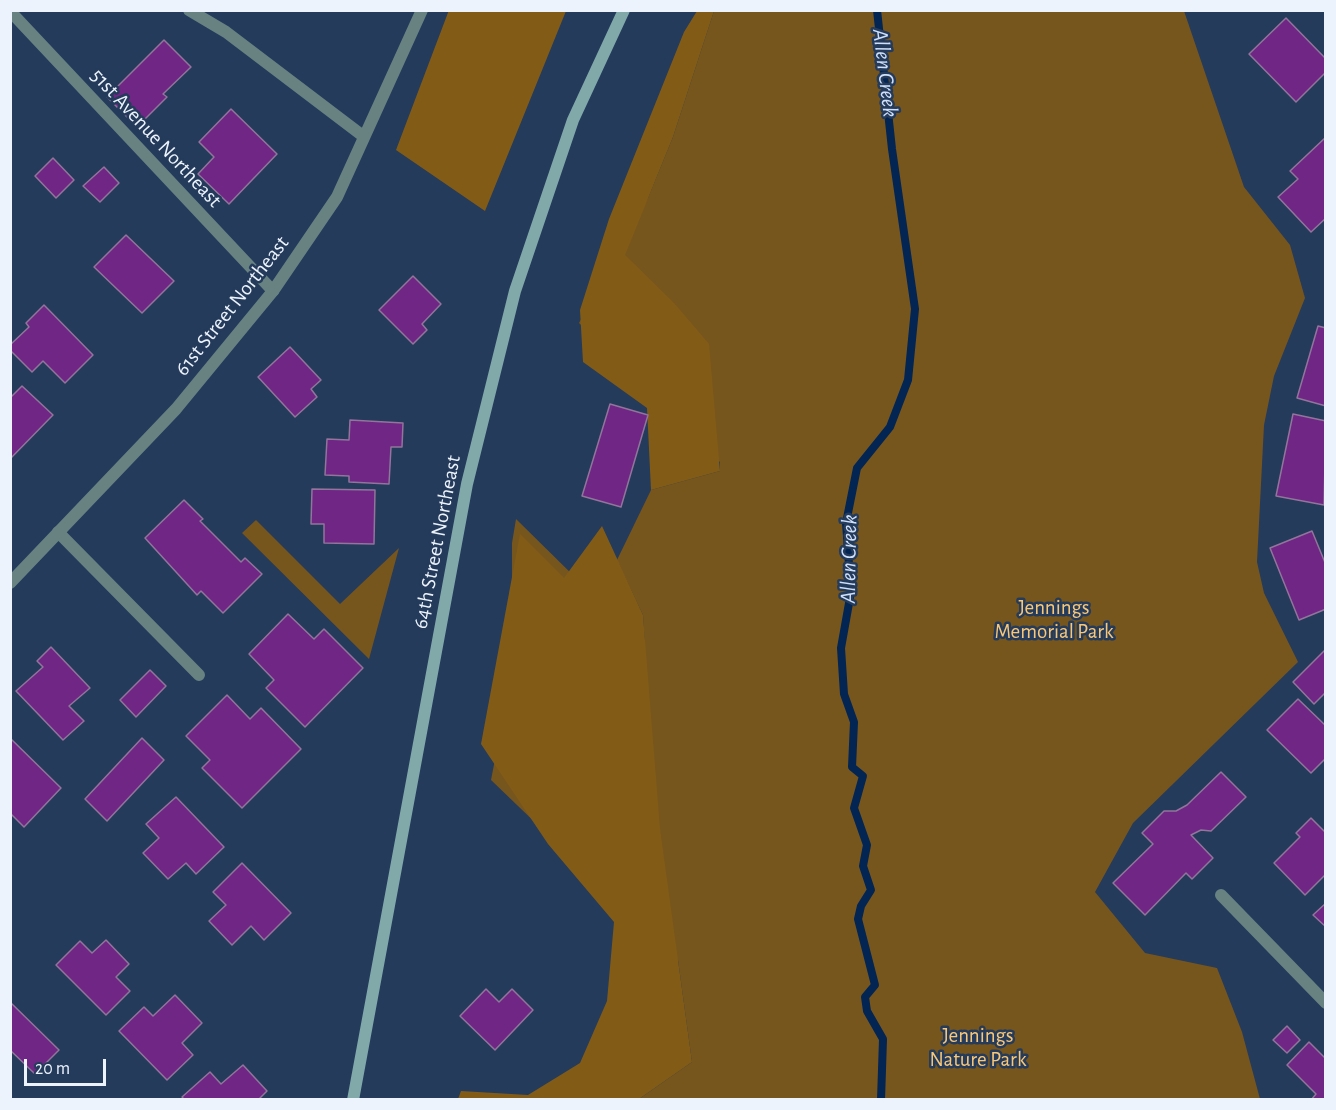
<!DOCTYPE html>
<html>
<head>
<meta charset="utf-8">
<style>
  body { margin:0 }
  #map { position:relative; width:1336px; height:1110px; overflow:hidden; background:#243b5b; font-family:"Alegreya Sans",sans-serif }
  canvas { display:block }
  .frame { position:absolute; inset:0; border:12px solid #edf3fc; pointer-events:none }
  .scale { position:absolute; left:24px; top:1059px; width:82px; height:27px; box-sizing:border-box; border:3px solid #edf3fc; border-top:0; padding-left:8px; font-size:18px; line-height:21px; white-space:nowrap; color:#edf3fc; -webkit-text-stroke:4px #243b5b; paint-order:stroke }
</style>
</head>
<body>
<div id="map">
<canvas width="1336" height="1110"></canvas>
<div class="frame"></div>
<div class="scale">20 m</div>
</div>
<script>
const c = document.querySelector('canvas').getContext('2d');
c.lineJoin = 'round';
function fillPath(path, color) { c.fillStyle = color; c.fill(path, 'evenodd'); }
function stroke(path, color, width, dash) { c.strokeStyle = color; c.lineWidth = width; c.lineCap = dash ? 'butt' : 'round'; c.setLineDash(dash || []); c.stroke(path); }
function label(font, color, halo, rows, align = 'center') {
  c.font = font + ' "Alegreya Sans",sans-serif'; c.lineWidth = 5; c.setLineDash([]); c.textBaseline = 'middle'; c.strokeStyle = halo; c.fillStyle = color; for (const [text, x, y, turn = 0] of rows) {
    c.save(); c.translate(x, y); c.rotate((+turn || 0) * Math.PI / 180); c.textAlign = isNaN(turn) ? turn : align; if (halo) c.strokeText(text, 0, 0); c.fillText(text, 0, 0); c.restore();
  }
}
fillPath(new Path2D(`
  M714,11H1184L1244,187L1290,245L1305,298L1274,376L1264,425L1257,562L1264,593L1298,662L1133,823L1095,892L1145,953L1217,968L1242,1032L1260,1099H639L692,1062L678,960L491,780L512,672V543L516,519L645,646L643,615L617,560L651,490L720,471V462L579,323L648,198L673,137Z
  M256,520L340,604L399,548L369,659L242,533Z`), '#77561d');
fillPath(new Path2D(`
  M449,10L566,11L485,211L396,150Z
  M697,11H714L673,137L625,255L674,303L709,344L720,471L651,490L647,408L583,362L580,310L609,219L684,32Z
  M602,526L643,615L660,829L692,1062L639,1099H458L461,1091L528,1095L580,1063L607,1001L614,922L548,844L481,744L520,534L564,578Z`), '#825c17');
stroke(new Path2D(`
  M877,10L892,149L915,309L908,380L890,427L857,468L846,523L851,592L841,648L844,694L854,722L852,767L863,776L854,808L867,845L863,866L871,890L861,906L858,919L875,985L865,997L867,1011L883,1039L881,1100`), '#022554', 8);
const building = new Path2D(`
  M1286,18L1326,59V72L1296,102L1249,54Z
  M164,40L191,67L163,94L167,97L137,127L107,97Z
  M231,109L277,154L229,204L198,174L214,157L199,142Z
  M1326,137V218L1311,232L1278,197L1298,179L1290,171Z
  M53,158L74,180L56,198L35,176Z
  M104,167L119,183L100,202L83,186Z
  M126,235L174,281L142,313L94,267Z
  M413,276L441,304L422,324L427,330L413,344L379,310Z
  M44,305L93,355L65,383L43,361L32,372L10,350V345L29,327L26,323Z
  M1318,326L1326,328V406L1297,398Z
  M290,347L321,380L311,389L317,397L295,417L258,377Z
  M22,386L53,415L10,459V398Z
  M610,404L648,415L621,507L582,496Z
  M1293,414L1326,421L1324,505L1276,496Z
  M350,420L403,423L402,447H391L389,484L349,482V476L325,475L327,439L349,440Z
  M312,489L375,490L374,544L324,543V524H311Z
  M184,500L203,519L200,521L241,562L245,558L262,574L223,613L201,591L197,595L145,538Z
  M1312,531L1326,565V609L1299,620L1270,548Z
  M288,614L314,639L324,629L363,668L305,727L266,688L274,680L249,654Z
  M51,647L90,688L69,706L84,721L63,740L16,691L43,667L37,661Z
  M1326,649V692L1314,704L1293,682Z
  M150,670L166,686L136,717L120,700Z
  M227,695L250,719L261,708L301,749L242,808L202,768L210,760L186,736Z
  M1298,699L1326,726V758L1311,773L1267,730Z
  M10,738L61,788L24,827L10,813Z
  M142,738L164,760L107,821L85,799Z
  M1221,772L1246,797L1211,831L1201,830L1191,835L1213,858L1192,879L1186,873L1145,915L1113,883L1153,844L1142,833L1164,811H1176L1187,805Z
  M176,797L224,847L196,874L186,863L168,879L143,853L159,838L146,824Z
  M1311,818L1326,833V874L1305,895L1274,863L1300,837L1296,833Z
  M242,863L291,913L264,940L251,926L232,945L209,921L226,905L213,892Z
  M1326,903V927L1313,915Z
  M106,940L129,964L116,977L130,991L106,1015L56,965L80,941L92,953Z
  M486,989L499,1002L512,989L533,1010L495,1050L460,1016Z
  M175,995L202,1023L182,1043L193,1055L167,1080L119,1031L144,1007L153,1016Z
  M10,1002L59,1050L35,1074L10,1050Z
  M1287,1026L1300,1040L1287,1053L1273,1040Z
  M1309,1042L1326,1059V1100H1311L1316,1094L1287,1065Z
  M243,1065L267,1091L258,1100H185L182,1097L210,1072L221,1084Z`);
fillPath(building, '#6f2684');
stroke(building, '#91759b', 1.5);
stroke(new Path2D(`
  M58,532L199,675`), '#688282', 12);
stroke(new Path2D(`
  M189,10L226,32L363,136
  M10,11L273,291
  M1221,895L1326,1003`), '#688282', 12);
stroke(new Path2D(`
  M10,583L176,409L273,291L337,197L422,10`), '#688282', 12);
stroke(new Path2D(`
  M353,1100L467,484L515,291L573,120L624,10`), '#81a9aa', 12);
label('21px', '#edf3fc', '#243b5b', [
  ["51st Avenue Northeast",156,138,47],
  ["61st Street Northeast",232,306,-52],
  ["64th Street Northeast",437,542,-79]
]);
label('21px', '#fac777', '#243b5b', [
  ["Jennings",1054,608],
  ["Memorial Park",1054,632],
  ["Jennings",978,1036],
  ["Nature Park",978,1060]
]);
label('italic 22px', '#d0e0f9', '#243b5b', [
  ["Allen Creek",885,73,83],
  ["Allen Creek",849,559,-89]
]);
</script>
</body>
</html>
